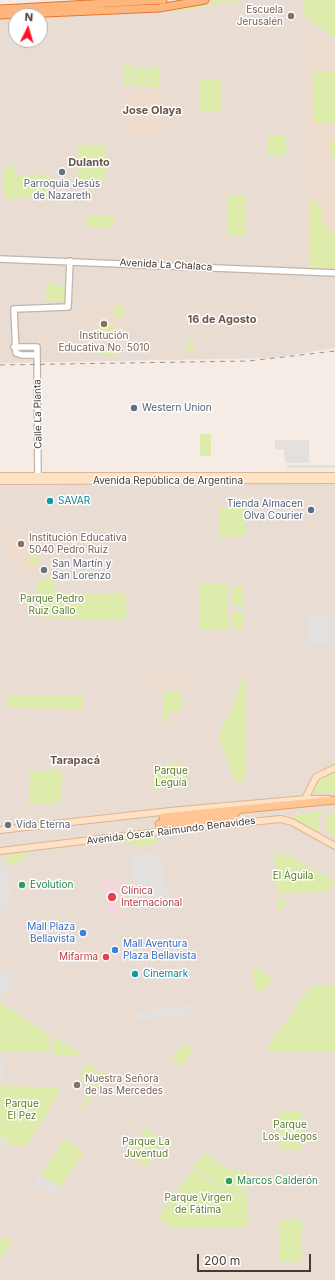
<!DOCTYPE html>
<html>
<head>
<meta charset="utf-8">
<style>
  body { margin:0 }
  #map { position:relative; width:335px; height:1280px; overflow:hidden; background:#f4ece5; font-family:Inter,sans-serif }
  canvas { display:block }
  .north { position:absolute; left:8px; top:8px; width:40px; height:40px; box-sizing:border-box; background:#fff; border:1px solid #b5b1ae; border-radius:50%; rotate:5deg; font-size:11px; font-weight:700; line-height:16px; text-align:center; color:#463b34 }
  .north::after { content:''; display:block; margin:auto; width:14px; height:18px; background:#ff1126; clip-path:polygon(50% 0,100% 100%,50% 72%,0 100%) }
  .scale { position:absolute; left:197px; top:1254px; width:114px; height:18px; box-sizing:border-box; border:2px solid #463b34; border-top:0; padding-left:5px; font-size:12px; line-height:14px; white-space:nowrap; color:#463b34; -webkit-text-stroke:3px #fff; paint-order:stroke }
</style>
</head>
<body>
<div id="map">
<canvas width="335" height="1280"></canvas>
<div class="north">N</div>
<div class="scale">200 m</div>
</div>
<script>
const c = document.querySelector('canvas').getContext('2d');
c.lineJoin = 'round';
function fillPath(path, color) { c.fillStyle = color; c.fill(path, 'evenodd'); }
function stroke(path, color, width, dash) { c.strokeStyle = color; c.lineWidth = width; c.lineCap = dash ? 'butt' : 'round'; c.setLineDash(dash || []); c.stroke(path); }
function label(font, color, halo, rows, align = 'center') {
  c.font = font + ' Inter,sans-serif'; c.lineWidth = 3; c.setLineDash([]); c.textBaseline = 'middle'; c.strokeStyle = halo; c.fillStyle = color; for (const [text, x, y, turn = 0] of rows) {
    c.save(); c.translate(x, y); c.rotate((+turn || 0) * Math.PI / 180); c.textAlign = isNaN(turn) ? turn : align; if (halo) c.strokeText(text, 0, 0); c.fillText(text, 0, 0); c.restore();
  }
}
fillPath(new Path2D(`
  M185,0H335V348L272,358L0,363V12L150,4ZM16,16H40V40H16Z
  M335,477V1280H0V478Z`), '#e8dcd3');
fillPath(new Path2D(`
  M308,27L335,46V269L308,268L306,83L307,28Z
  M164,90L165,133L122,135L120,92Z
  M83,302L125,304L124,344H84Z
  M9,527L43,553L44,562L36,574L33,572H9Z
  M144,674L198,675L197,689H149V686H134V680H144Z`), '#eeddce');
fillPath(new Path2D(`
  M116,877L121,915L108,916L103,878Z`), '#f5d7db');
fillPath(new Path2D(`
  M216,0H241L184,10L40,18V16L191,6Z
  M304,0H335V39L304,15Z
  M123,66H134V85H124Z
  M136,67H147V87H136Z
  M150,67H159V87H150Z
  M314,71H335V123H314Z
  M200,79H221V112H200Z
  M268,136H286V156H268Z
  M330,142H335V158H330Z
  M77,146H106V180L77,181Z
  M15,166L16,176L49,174L50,197L5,199L3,167Z
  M227,196H245L246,236H227Z
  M312,199L321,207V218L335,236V268L309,267V200Z
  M86,215H113V228H87Z
  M46,283H55V302H46Z
  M56,285H65V301H56Z
  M115,304L123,305V318H114Z
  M113,324V335H98V325Z
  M187,340L194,341L193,353L186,352Z
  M100,345H116V355H100Z
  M200,434H211V456H200Z
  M220,508H246V536L220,537Z
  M29,552H37V565H29Z
  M54,575V587L58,593H126V620L38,618V582Z
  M200,583L228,584V629H200Z
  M232,585H244V606H232Z
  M232,612H243V629H232Z
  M242,679L246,680V778L244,782H235L218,735L234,705Z
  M163,691H181V710L169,711V722H163Z
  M7,696H84V709L7,708Z
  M178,762L188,785L187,787L153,789V769Z
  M61,770L62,799L60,802L29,805V771Z
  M335,771V794L313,793C314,779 324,776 335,771Z
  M326,810C317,816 317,823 320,833L290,816Z
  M335,813V837C326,831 324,828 325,817Z
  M156,837V842C147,851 128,844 117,841Z
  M32,852L13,866L11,865L3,856Z
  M274,854L289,856L333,880L332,892L277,893Z
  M277,899H289L279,914Z
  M253,966L273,979L262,993L255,989Z
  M335,985V1051H268L269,1044L310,988L313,986Z
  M0,1002L50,1036V1050L43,1052H0Z
  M53,1037L82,1055H53Z
  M183,1043L193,1050L182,1066L172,1059Z
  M87,1064L96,1069L88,1082L79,1077Z
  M100,1070L107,1075L84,1111L81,1109L94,1087L90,1084Z
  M0,1086L56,1087L61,1090L27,1145H0Z
  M280,1112H301V1149H279Z
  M145,1128L164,1142L146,1167L127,1154Z
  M65,1139L84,1152L60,1187L41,1174Z
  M204,1153L229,1170L247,1171L246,1191H226L193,1168Z
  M192,1170L225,1192L247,1193V1228H179L169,1226L158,1218Z
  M279,1219H301V1261H279Z
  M4,1236L12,1241L0,1260V1243Z`), '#ddebab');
fillPath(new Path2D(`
  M275,440H309V463H285L284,449H275Z
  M287,465H335V468H287Z
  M308,614H335V645H308Z
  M151,850L162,862L167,893L182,907L153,908L150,888L135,900L130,859L140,852L142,855Z
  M0,859L8,869L11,898L7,899L8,906L0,907Z
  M0,967L16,977L0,999Z
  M191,1004L192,1014L137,1021L135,1012Z
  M0,1059H4V1081H0Z
  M-0.5 1142a4.5 4.5 0 1 1 9 0a4.5 4.5 0 1 1-9 0Z
  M39,1174L59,1188L53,1197L34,1184Z`), '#e4e0de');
const tertiary = new Path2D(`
  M0,259L335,273
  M14,347H37L38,480
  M37,355H22L16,353L14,309L68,307L70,261`);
const secondary = new Path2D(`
  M0,476H335
  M0,481L335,480
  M305,799L316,777L335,768
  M0,830L170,811L305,799H329
  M0,851L199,827L281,819L292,822L335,846`);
const primary = new Path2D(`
  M163,817L335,800
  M188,822L199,827
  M159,824L232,817L238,810`);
const trunk = new Path2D(`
  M0,9L163,0
  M0,15L159,8L205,0`);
stroke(tertiary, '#c3b4aa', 8);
stroke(secondary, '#dab694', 8);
stroke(primary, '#eb9d5c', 9);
stroke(trunk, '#e7752c', 9);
stroke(tertiary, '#fff', 5.5);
stroke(secondary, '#ffe2c4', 6);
stroke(primary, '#ffc693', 7);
stroke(trunk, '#ffb67c', 7);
stroke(new Path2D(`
  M0,365L249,361L335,351`), '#959595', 1, [5, 5]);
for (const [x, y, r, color] of [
  [291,16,4,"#8d6e63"],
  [62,172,4,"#6b7280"],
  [104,324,4,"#8d6e63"],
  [134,408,4,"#5c6f8a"],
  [50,501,4,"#0f9aa8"],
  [311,510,4,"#5c6f8a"],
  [21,544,4,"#8d6e63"],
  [44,570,4,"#6b7280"],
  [8,825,4,"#6b7280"],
  [22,885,4,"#2e9e5b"],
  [112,897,5,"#e0444e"],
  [83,933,4,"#3f7fe0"],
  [115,950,4,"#3f7fe0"],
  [106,957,4,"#e0444e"],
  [135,974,4,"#0f9aa8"],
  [77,1085,4,"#8d6e63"],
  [229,1181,4,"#2e9e5b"]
]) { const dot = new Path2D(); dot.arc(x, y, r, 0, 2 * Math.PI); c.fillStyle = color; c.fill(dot); stroke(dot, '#fff', 1.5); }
label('10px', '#785e54', '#fff', [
  ["Escuela",283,10,"right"],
  ["Jerusalén",283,22,"right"],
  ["Institución",104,336,"center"],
  ["Educativa No. 5010",104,348,"center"],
  ["Institución Educativa",29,538],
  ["5040 Pedro Ruiz",29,550],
  ["Nuestra Señora",85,1079],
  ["de las Mercedes",85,1091]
], 'left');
label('10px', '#5b616d', '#fff', [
  ["Parroquia Jesús",62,184,"center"],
  ["de Nazareth",62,196,"center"],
  ["San Martín y",52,564],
  ["San Lorenzo",52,576],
  ["Vida Eterna",16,825]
], 'left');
label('10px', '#463b34', '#fff', [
  ["Avenida La Chalaca",166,265,3],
  ["Calle La Planta",38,414,-91],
  ["Avenida República de Argentina",168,481],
  ["Avenida Óscar Raimundo Benavides",171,831,-7]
]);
label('10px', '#4e5e75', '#fff', [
  ["Western Union",142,408],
  ["Tienda Almacen",303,504,"right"],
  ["Olva Courier",303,516,"right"]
], 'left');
label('10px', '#0d838f', '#fff', [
  ["SAVAR",58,501],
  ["Cinemark",143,974]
], 'left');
label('10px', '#5a7c24', '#fff', [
  ["Parque Pedro",52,599],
  ["Ruiz Gallo",52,611],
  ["Parque",171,771],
  ["Leguía",171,783],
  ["El Águila",293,876],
  ["Parque",22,1104],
  ["El Pez",22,1116],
  ["Parque",290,1125],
  ["Los Juegos",290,1137],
  ["Parque La",146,1142],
  ["Juventud",146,1154],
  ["Parque Virgen",198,1198],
  ["de Fátima",198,1210]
]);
label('10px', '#27864d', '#fff', [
  ["Evolution",30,885],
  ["Marcos Calderón",237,1181]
], 'left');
label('10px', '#be3a42', '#fff', [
  ["Clínica",121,891],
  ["Internacional",121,903],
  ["Mifarma",98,957,"right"]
], 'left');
label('10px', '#366cbe', '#fff', [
  ["Mall Plaza",75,927],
  ["Bellavista",75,939],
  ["Mall Aventura",123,944,"left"],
  ["Plaza Bellavista",123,956,"left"]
], 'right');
label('bold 11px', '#6a564b', '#fff', [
  ["Jose Olaya",152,111],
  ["Dulanto",89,163],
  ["16 de Agosto",222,320],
  ["Tarapacá",75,761]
]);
</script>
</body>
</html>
